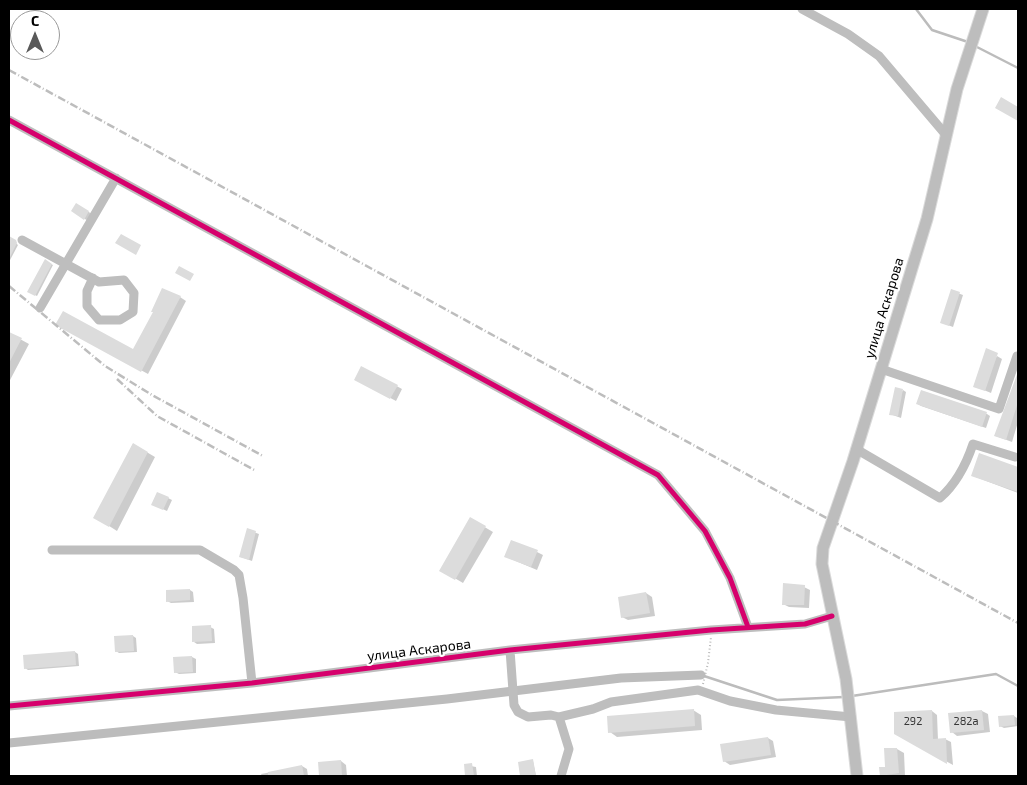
<!DOCTYPE html>
<html>
<head>
<meta charset="utf-8">
<style>
  body { margin:0 }
  #map { position:relative; width:1027px; height:785px; overflow:hidden; background:#fff; font-family:"Exo 2",sans-serif }
  canvas { display:block }
  .frame { position:absolute; inset:0; border:10px solid #000; pointer-events:none }
  .north { position:absolute; left:10px; top:10px; width:50px; height:50px; box-sizing:border-box; background:#fff; border:1px solid #999; border-radius:50%; rotate:0deg; font-size:14px; font-weight:700; line-height:20px; text-align:center; color:#000 }
  .north::after { content:''; display:block; margin:auto; width:18px; height:22px; background:#595959; clip-path:polygon(50% 0,100% 100%,50% 72%,0 100%) }
</style>
</head>
<body>
<div id="map">
<canvas width="1027" height="785"></canvas>
<div class="frame"></div>
<div class="north">С</div>
</div>
<script>
const c = document.querySelector('canvas').getContext('2d');
c.lineJoin = 'round';
function fillPath(path, color) { c.fillStyle = color; c.fill(path, 'evenodd'); }
function stroke(path, color, width, dash) { c.strokeStyle = color; c.lineWidth = width; c.lineCap = dash ? 'butt' : 'round'; c.setLineDash(dash || []); c.stroke(path); }
function label(font, color, halo, rows, align = 'center') {
  c.font = font + ' "Exo 2",sans-serif'; c.lineWidth = 4.5; c.setLineDash([]); c.textBaseline = 'middle'; c.strokeStyle = halo; c.fillStyle = color; for (const [text, x, y, turn = 0] of rows) {
    c.save(); c.translate(x, y); c.rotate((+turn || 0) * Math.PI / 180); c.textAlign = isNaN(turn) ? turn : align; if (halo) c.strokeText(text, 0, 0); c.fillText(text, 0, 0); c.restore();
  }
}
fillPath(new Path2D(`
  M77,205L92,214L88,221L73,211Z
  M11,239L18,245L9,262V242Z
  M45,261L53,265L37,296L29,292Z
  M952,291L963,295L953,327L945,324Z
  M180,297L186,301L148,374L57,324L134,351Z
  M9,333L29,344L9,382Z
  M997,356L1002,359L991,393L974,386Z
  M362,367L402,389L396,401L355,379Z
  M1018,375V422L1012,442L996,436Z
  M903,390L906,392L901,418L890,414Z
  M922,391L987,414L990,416L986,428L921,406L918,404Z
  M133,444L155,457L117,531L95,517Z
  M980,455L1018,468V493L973,476Z
  M168,498L172,500L167,511L156,506Z
  M471,519L493,532L463,583L441,570Z
  M248,530L259,534L252,561L241,557Z
  M537,552L543,555L537,570L511,559Z
  M804,587L810,590L809,608L789,607L783,604Z
  M190,590L193,592L194,602L171,603L167,601Z
  M646,593L652,597L655,616L628,620L622,617Z
  M210,627L214,629L215,643L197,644L194,642Z
  M133,636L136,638L137,652L119,653L116,651Z
  M75,652L78,654L79,666L28,670L25,668Z
  M192,657L196,659V673L179,674L175,672V658Z
  M693,710L701,715L702,730L617,737L610,732Z
  M932,711L937,715L938,740L945,739L951,742L953,765L896,734Z
  M982,711L988,714L990,732L957,736L952,732Z
  M1014,716L1017,718L1018,726L1004,728L1000,726Z
  M768,738L773,741L776,757L730,765L724,761Z
  M897,749L904,753L905,776H881V768H886L885,750Z
  M341,761L346,765L347,776H320L319,763Z
  M533,761L536,776H521L519,763Z
  M465,765L476,767L477,776H466Z
  M302,766L307,769L308,776H262L261,774Z`), '#0003');
stroke(new Path2D(`
  M916,9L932,30L968,42
  M975,46L1018,68
  M701,675L777,700L844,697
  M852,696L996,674L1018,686`), '#bcbcbc', 2.5);
stroke(new Path2D(`
  M9,743L447,699L621,678L701,675`), '#bcbcbc', 9);
fillPath(new Path2D(`
  M1001,97L1018,107V121L995,108Z
  M76,203L89,211L84,220L71,211Z
  M121,234L141,245L136,255L115,243Z
  M9,236L16,240L17,243L9,259Z
  M45,259L52,264L35,296L27,292Z
  M179,266L194,274L190,281L175,273Z
  M162,288L181,296L141,372L55,325L63,311L133,349L153,312H151Z
  M951,289L960,292L949,326L940,323Z
  M9,332L22,338L9,363Z
  M986,348L998,353L985,391L973,387Z
  M361,366L398,385L390,399L354,380Z
  M1018,372V402L1006,440L994,436Z
  M895,387L903,389L898,416L889,415Z
  M921,390L987,412L982,427L916,404Z
  M133,443L148,452L109,527L93,518Z
  M979,453L1018,467V492L971,476Z
  M157,492L169,497L163,510L151,505Z
  M470,517L486,526L455,580L439,571Z
  M247,528L256,531L249,560L239,557Z
  M511,540L538,550L531,567L504,557Z
  M783,583L805,585L804,605H782Z
  M190,589V600L166,602V590Z
  M646,592L650,613L621,618L618,597Z
  M211,625L212,641L192,642V626Z
  M133,635L134,651L115,652L114,636Z
  M75,651L76,665L24,669L23,655Z
  M192,656L193,672L174,673L173,657Z
  M694,709L695,726L608,733L607,716Z
  M932,710L933,739L946,738L947,764L894,734V712Z
  M982,710L984,730L950,733L948,713Z
  M1014,715L1015,725L999,727L998,716Z
  M768,737L771,755L723,762L720,744Z
  M884,748H897L899,773L880,776L879,767H885Z
  M533,759L536,776H520L518,762Z
  M341,760L342,776H319L318,762Z
  M472,763L474,776H465L464,764Z
  M302,765L304,776H268V772Z`), '#dcdcdc');
const major = new Path2D(`
  M857,776L846,679L822,564L823,548L853,461L927,219L957,89L983,9`);
stroke(major, '#dbdbdb', 13);
stroke(new Path2D(`
  M703,684L708,663L711,637`), '#b8b8b8', 2, [1, 2.5]);
stroke(new Path2D(`
  M802,9L848,34L879,56L946,135
  M9,120L658,475L705,531L730,578L748,627
  M22,240L99,282L124,280L134,293L133,312L120,320H99L87,306V291L93,278
  M40,308L116,178
  M881,369L999,409L1017,356H1018
  M856,449L940,498C957,483 966,465 973,444L1015,457
  M52,550H200L234,570L239,575L243,598L252,683
  M510,650L514,705L518,712L528,717L551,715L559,717L593,709L611,702L698,690L730,701L776,710L851,717
  M9,706L252,683L510,650L711,630L805,624L832,616
  M559,717L569,749L561,776`), '#bebebe', 9);
stroke(major, '#bdbdbd', 11);
stroke(new Path2D(`
  M9,70L1018,623
  M9,286L105,366L152,395L263,456
  M117,379L157,416L256,471`), '#bdbdbd', 2.5, [8, 2.5, 1, 2.5]);
stroke(new Path2D(`
  M9,120L658,475L705,531L730,578L748,627
  M9,706L252,683L510,650L711,630L805,624L832,616`), '#d6006c', 5);
label('11px', '#373737', null, [
  ["292",913,721],
  ["282а",966,721]
]);
label('14px', '#000', '#fff', [
  ["улица Аскарова",884,308,-73],
  ["улица Аскарова",419,650,-7]
]);
</script>
</body>
</html>
